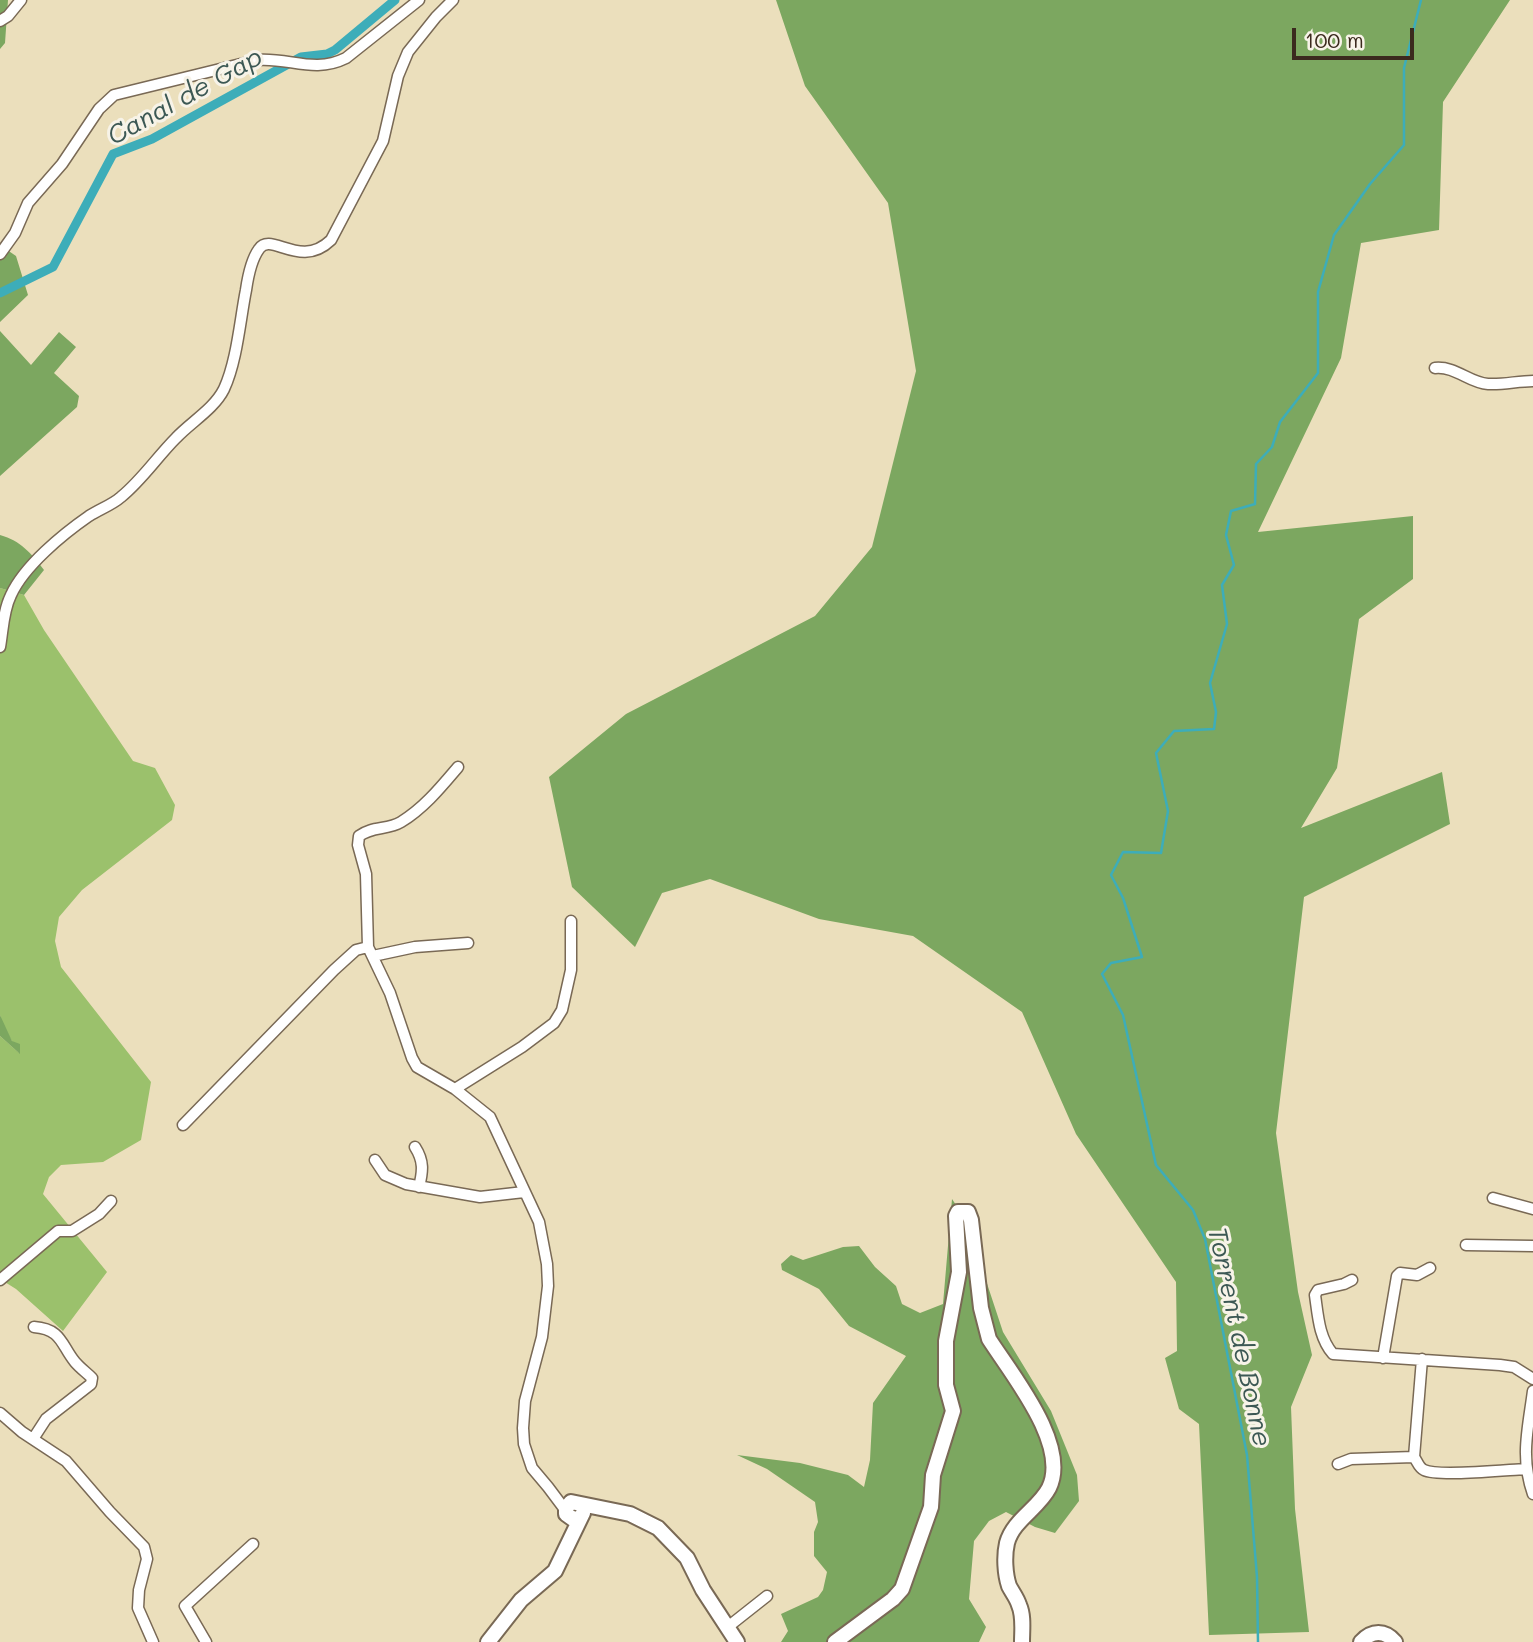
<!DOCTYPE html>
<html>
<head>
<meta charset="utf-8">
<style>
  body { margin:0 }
  #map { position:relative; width:1533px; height:1642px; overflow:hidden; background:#ebdfbc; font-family:Mali,sans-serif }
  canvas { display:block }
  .scale { position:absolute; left:1292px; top:28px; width:122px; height:32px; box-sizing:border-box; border:4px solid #3b2a1e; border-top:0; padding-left:9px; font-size:21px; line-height:24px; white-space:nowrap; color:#3b2a1e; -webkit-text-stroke:5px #f7f3e8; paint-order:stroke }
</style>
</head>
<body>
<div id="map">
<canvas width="1533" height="1642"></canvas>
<div class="scale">100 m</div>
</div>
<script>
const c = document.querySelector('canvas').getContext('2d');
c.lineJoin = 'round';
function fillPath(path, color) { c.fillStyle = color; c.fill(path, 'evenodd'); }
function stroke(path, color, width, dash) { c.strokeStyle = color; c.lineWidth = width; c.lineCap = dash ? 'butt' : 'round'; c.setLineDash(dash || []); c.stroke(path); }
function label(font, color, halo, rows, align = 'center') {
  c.font = font + ' Mali,sans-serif'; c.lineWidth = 6; c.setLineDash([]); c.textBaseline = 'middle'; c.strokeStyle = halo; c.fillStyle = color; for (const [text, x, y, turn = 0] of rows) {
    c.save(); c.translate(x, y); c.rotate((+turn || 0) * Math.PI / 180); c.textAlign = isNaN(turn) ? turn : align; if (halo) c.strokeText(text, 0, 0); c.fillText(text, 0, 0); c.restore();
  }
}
fillPath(new Path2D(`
  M0,588L24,595L44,630L133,761L155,768L175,805L172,820L82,890L59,917L55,941L61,967L151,1082L141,1140L103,1162L61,1165L49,1177L43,1194L107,1272L63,1331L16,1289L0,1279V1036L19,1053L3,1026L0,1015Z`), '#9bc16c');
fillPath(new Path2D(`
  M0,0H8L5,43L0,49Z
  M776,0H1510L1443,102L1439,230L1361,243L1341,358L1258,532L1413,516V579L1359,619L1337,768L1301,828L1442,772L1450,824L1304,897L1276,1133L1298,1292L1312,1355L1291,1407L1295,1509L1309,1632L1209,1635L1199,1424L1179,1409L1165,1358L1177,1351L1176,1282L1076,1134L1022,1012L913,936L819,919L710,879L662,893L635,947L572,887L549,777L626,714L815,616L872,547L916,371L888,203L805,86Z
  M0,245L16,256L28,295L0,322Z
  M0,331L31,365L59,332L76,347L54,373L79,396L77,407L0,476Z
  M0,535C21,541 31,553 44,570L24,595L0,588Z
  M0,1015L12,1041L20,1044V1054L0,1036Z
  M952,1199L966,1220L1003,1332L1051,1411L1077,1475L1079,1501L1055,1533L1035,1527L1006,1512L989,1521L974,1541L969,1599L986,1627L979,1642H781L788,1631L781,1614L818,1597L823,1590L827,1572L814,1556V1532L818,1522L815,1502L767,1469L737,1455L800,1463L848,1475L864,1487L870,1460L873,1403L906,1356L849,1326L819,1289L782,1270L781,1264L791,1255L803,1260L843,1247L859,1246L875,1267L896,1286L902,1304L920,1313L943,1304Z`), '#7ca760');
stroke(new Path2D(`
  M1258,1642L1257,1577L1247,1455L1205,1239L1193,1210L1156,1165L1123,1015L1102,974L1111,963L1142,957L1123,898L1111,875L1123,852L1161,853L1168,811L1156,753L1174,731L1214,729L1216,712L1210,683L1227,624L1222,585L1234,565L1226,535L1231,511L1255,504L1256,464L1272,447L1280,422L1318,373V292L1334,235L1370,184L1404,145V68L1421,0`), '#3dadb9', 2.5);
stroke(new Path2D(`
  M0,293L53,267L113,154L152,139L301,57L327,54L335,50L395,0`), '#3dadb9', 9);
const street = new Path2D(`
  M0,21L8,16L21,0
  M0,254L15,233L28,203L62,164L99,109L114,95L257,60C289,57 314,74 346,58L419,0
  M1435,368C1456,366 1469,383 1488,384C1503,385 1518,381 1533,381
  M0,647C3,630 3,611 11,595C24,566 63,534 89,516C100,509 112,505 121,497C142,480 157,457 176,438C191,422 214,409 224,389C237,361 240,320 246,290C248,276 251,260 259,249C271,231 300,270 331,240L383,141L398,76L408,52L436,17L453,0
  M458,767C441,787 424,808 401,822C388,830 372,826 359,836L358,845L366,874L368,947L390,993L412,1058L417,1067L455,1089L490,1117L539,1222L547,1264L548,1286L542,1337L525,1401L523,1428L524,1444L532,1468L548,1487L566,1511
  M373,956L415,947L468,943
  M455,1089L522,1047L554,1023L562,1010L571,970V921
  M183,1125L334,970L356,950L368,947
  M415,1147C424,1161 423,1171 419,1187
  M375,1160L385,1175L406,1184L480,1197L524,1192
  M1493,1198L1533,1209
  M1466,1245L1533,1246
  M0,1280L58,1231H72L99,1214L111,1201
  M1352,1280L1344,1284L1318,1290L1315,1295C1318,1316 1319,1338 1333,1354L1500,1365L1514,1367L1533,1379
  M1383,1358L1397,1276L1400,1273L1417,1275L1430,1268
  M1422,1359L1414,1457C1417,1461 1419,1468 1424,1470C1438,1477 1506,1470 1525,1469
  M1533,1391C1528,1429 1520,1457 1533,1494
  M0,1413L22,1432L66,1461L110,1512L144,1547L147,1559L139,1590L138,1608L153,1642
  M33,1439L46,1419L91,1384L92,1378C87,1373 80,1368 75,1362C61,1345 62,1329 34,1327
  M1338,1464L1351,1459L1414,1457
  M729,1626L767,1596
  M206,1642L185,1606L253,1544`);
const secondary = new Path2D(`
  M579,1518L573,1519L566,1514V1508L571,1502L630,1514L658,1528L687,1558L703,1590L737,1642
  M488,1642L521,1600L555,1571L583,1513
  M835,1642L893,1599L902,1589L931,1507L933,1475L953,1411L946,1385V1341L959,1272L956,1216L958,1212H968L971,1220L981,1308L989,1339C1012,1375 1070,1445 1049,1488C1039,1508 1013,1520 1007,1543C1004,1556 1005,1574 1009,1586C1012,1592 1017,1598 1019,1605C1024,1616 1022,1630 1022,1642`);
const primary = new Path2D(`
  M1361,1642C1372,1630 1385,1630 1395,1642`);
stroke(street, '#796955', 13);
stroke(secondary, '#796955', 18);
stroke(primary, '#796955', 18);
stroke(street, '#fff', 10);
stroke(secondary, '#fff', 14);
stroke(primary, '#fff', 14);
label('italic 26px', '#3c5854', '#f7f3e8', [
  ["Canal de Gap",185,97,-29],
  ["Torrent de Bonne",1239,1337,78]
]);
</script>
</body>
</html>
